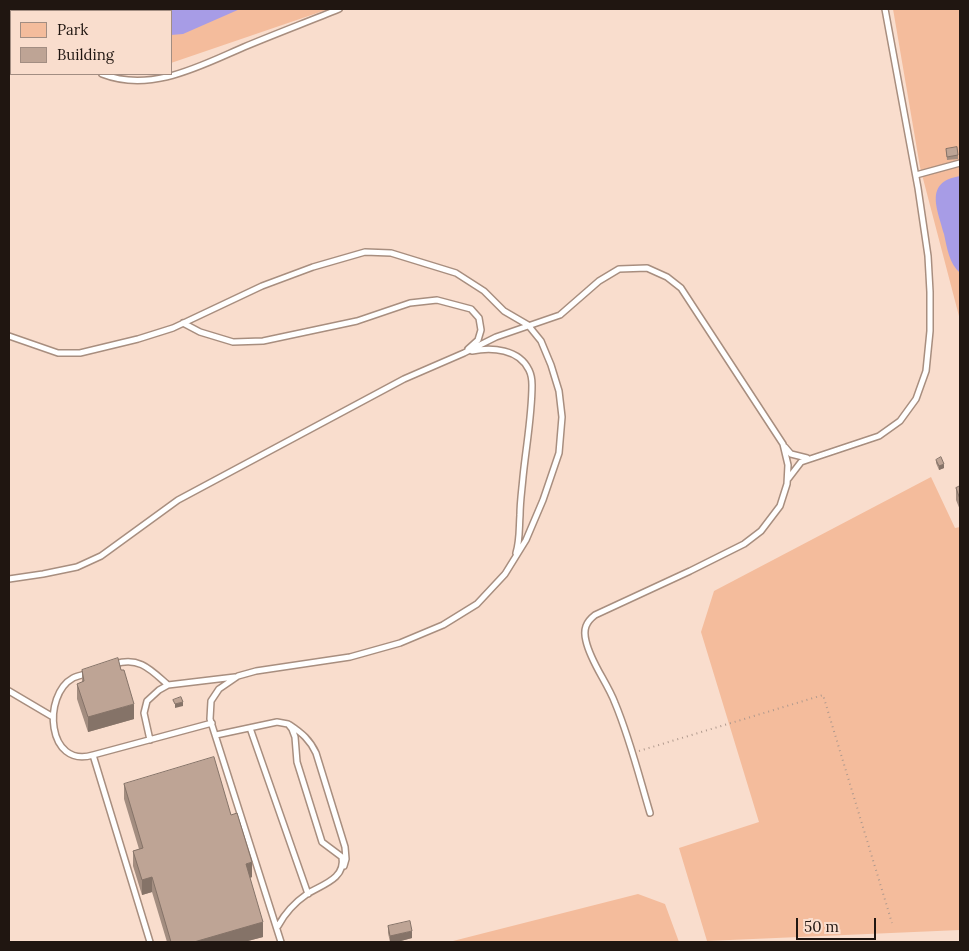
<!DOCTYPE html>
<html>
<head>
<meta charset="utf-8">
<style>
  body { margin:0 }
  #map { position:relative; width:969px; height:951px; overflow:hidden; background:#f9ddcd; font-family:Lora,serif }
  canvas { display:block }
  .frame { position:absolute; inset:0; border:10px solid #201611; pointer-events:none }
  .legend { position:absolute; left:10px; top:10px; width:162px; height:65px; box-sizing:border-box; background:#f9ddcd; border:1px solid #a28d82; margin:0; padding:6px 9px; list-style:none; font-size:15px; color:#201611 }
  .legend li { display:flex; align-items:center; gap:10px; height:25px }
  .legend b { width:25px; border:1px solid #a28d82 }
  .scale { position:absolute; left:796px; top:918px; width:80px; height:22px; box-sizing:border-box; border:2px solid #201611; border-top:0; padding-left:6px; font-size:15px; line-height:18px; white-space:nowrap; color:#201611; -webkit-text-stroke:4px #f9ddcd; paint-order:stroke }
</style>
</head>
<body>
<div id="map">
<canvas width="969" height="951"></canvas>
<div class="frame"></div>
<ul class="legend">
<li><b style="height:14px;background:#f4bc9c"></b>Park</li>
<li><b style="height:14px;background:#bea495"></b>Building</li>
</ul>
<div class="scale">50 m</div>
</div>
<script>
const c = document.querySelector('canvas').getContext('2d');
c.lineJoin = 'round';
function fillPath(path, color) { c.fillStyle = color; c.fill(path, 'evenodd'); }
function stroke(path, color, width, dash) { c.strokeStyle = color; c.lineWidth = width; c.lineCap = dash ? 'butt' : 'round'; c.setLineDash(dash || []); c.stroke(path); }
fillPath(new Path2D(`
  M18,9H329L171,63V11H22Z
  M893,9H960V320L920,167Z
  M931,477L955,528L960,527V930L707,941L679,848L759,822L701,632L714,591Z
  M638,894L665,904L679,942H449Z`), '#f4bc9c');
fillPath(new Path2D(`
  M146,9H240L183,34L171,35V11H147Z
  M960,176V273C949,263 947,248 944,234C938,210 923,182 960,176Z`), '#a79ce6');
const lane = new Path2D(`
  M9,15L11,16
  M102,74C151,93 200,66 244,47C275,34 307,22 339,9
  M916,175L960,163
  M183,323L200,332L233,342L263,341L357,321L410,303L437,300L471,309L479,318L481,330L478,340L468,349
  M9,336L58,353H80L138,339L173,328L262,286L313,267L365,252L391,253L456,273L484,291L504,311L528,325L541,341L551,365L559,391L562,417L559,453L543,500L526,540L505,574L477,604L443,625L400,643L350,657L256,671L238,676L219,689L211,701L210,719L281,942
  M472,351C492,347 519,349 529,370C531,374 532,381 532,385C532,415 526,447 523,477C522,489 520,502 520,515C519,528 520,540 516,553
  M785,447L791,454L807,458
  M788,479L801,462L879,436L900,421L916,399L926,371L930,331V292L928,256L918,188L885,9
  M9,579L43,574L77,567L101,556L178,500L404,379L464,353L496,337L560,315L599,281L619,269L647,268L667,277L681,288L783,444L788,465L787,484L780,506L761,531L744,544L690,571L595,615C586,622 583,629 586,641C591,663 607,682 615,703C630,739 639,776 650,813
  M115,664C139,656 151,670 168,685
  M88,673C83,675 77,676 73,678C42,695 47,769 93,755
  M9,691L53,717
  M290,725C302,733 310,740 316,753L345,847L346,859L344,866
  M250,728L308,894
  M216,735L277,722L288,724L292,729L295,737L297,762L322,842L342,857C346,879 321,885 307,894C294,903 285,913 278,926
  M150,740L144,713L147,701L159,690L168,685L235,677
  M150,942L93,755L212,723`);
stroke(lane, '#a88e7f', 8);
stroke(new Path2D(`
  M122,9L123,11
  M639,751L823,695L892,923`), '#af998d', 2, [1, 4]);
stroke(lane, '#fff', 5);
fillPath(new Path2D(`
  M946,149L958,155V159L947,160Z
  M936,460L944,468L939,470L936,463Z
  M960,486V510L956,500V488Z
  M82,670L134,719L88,732L77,699V684L82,682Z
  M124,784L231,815L252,877L250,878L263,937L244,942H167L152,892L142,895L133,866V851L139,849L124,799Z
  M388,926L412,938L397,942H390L388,933Z`), '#a38d80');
fillPath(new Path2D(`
  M944,464V468L939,470V466Z
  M183,702V706L175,708V704Z
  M134,704V719L88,732V717Z
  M252,862V877L246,879V864Z
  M152,877V892L142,895V880Z
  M263,922V937L244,942H194Z
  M412,931V938L397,942H390V936Z`), '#857368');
const building = new Path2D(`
  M957,147L958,155L947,157L946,149Z
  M941,457L944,464L939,466L936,460Z
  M960,486V499L956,488Z
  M118,658L121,670H124L134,704L88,717L77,684L84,681L82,670Z
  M181,697L183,702L175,704L173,700Z
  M214,757L231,815L237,813L252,862L246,864L263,922L194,942H171L152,877L142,880L133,851L143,848L124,784Z
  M410,921L412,931L390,936L388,926Z`);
fillPath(building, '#bea495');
stroke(building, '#857368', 1);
</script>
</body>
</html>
